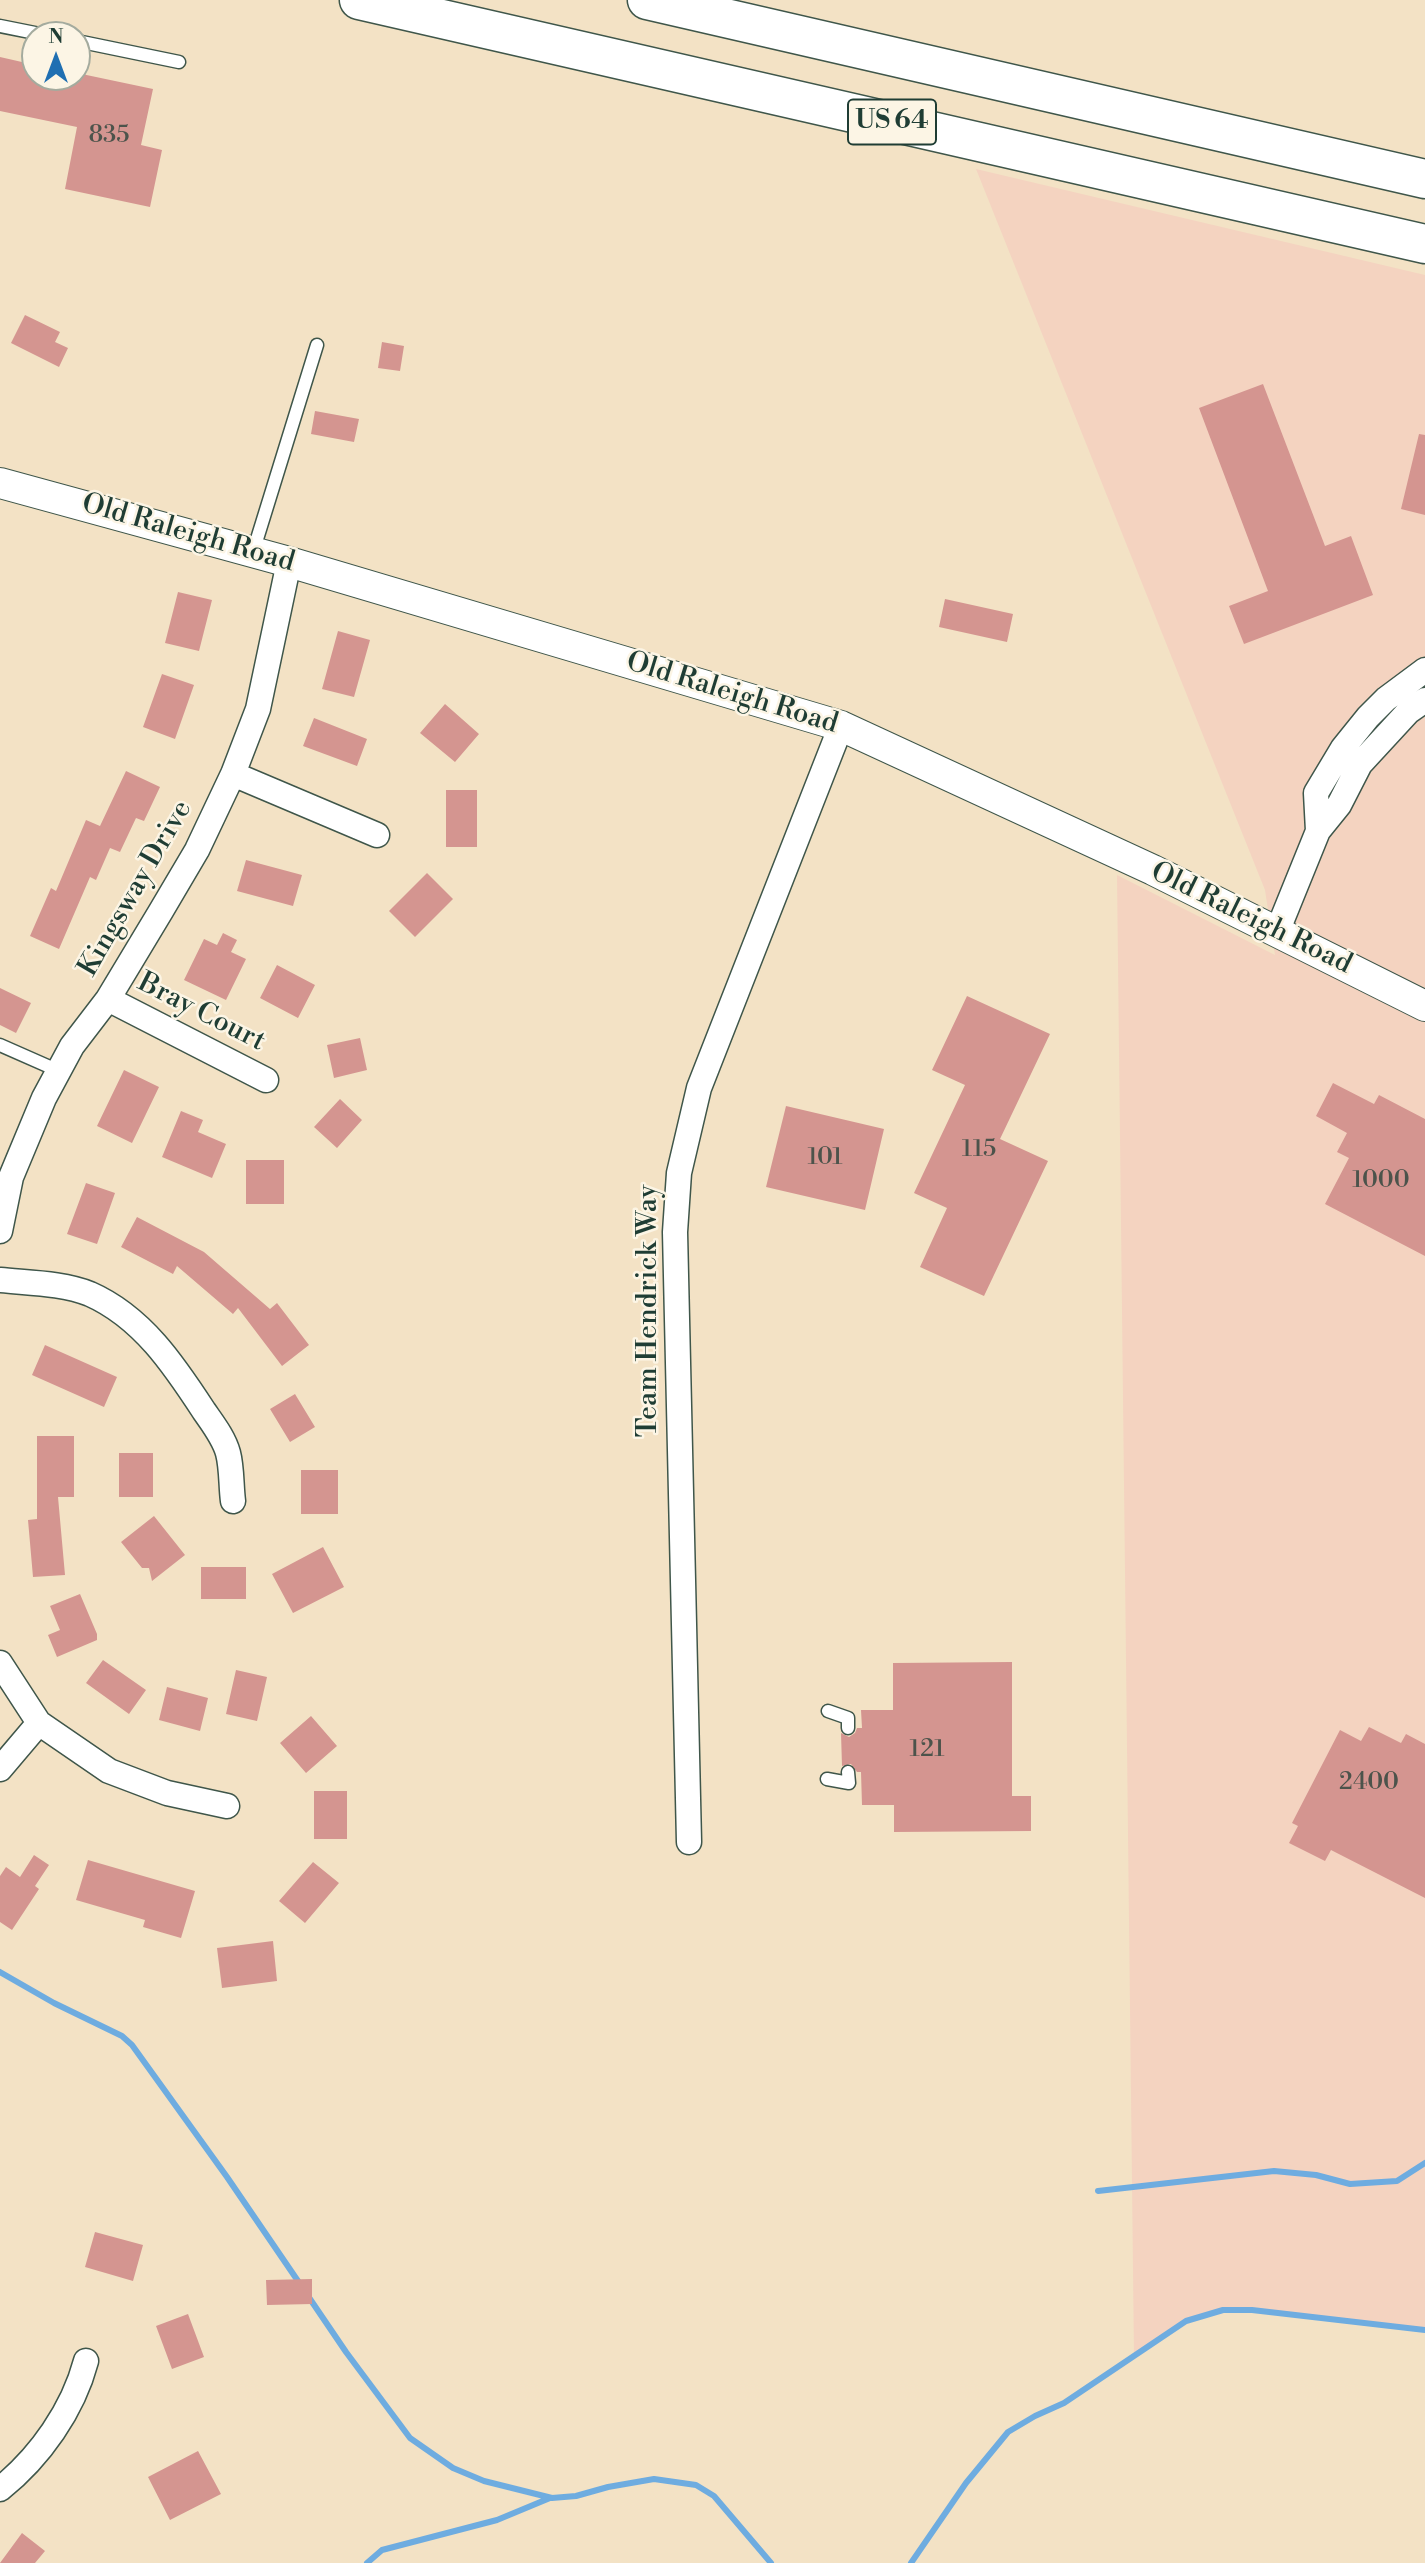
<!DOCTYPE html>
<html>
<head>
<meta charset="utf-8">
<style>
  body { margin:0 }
  #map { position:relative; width:1425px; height:2563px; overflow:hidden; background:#f3e2c5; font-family:"Libre Bodoni",serif }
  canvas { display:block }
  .north { position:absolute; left:21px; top:21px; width:70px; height:70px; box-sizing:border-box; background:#fcf5e5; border:2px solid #a4ab9e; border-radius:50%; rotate:0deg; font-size:19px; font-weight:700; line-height:28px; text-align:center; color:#1f3d34 }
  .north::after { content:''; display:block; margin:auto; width:24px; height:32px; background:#1f6fb2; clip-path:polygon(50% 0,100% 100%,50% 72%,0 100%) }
</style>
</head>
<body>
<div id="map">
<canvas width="1425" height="2563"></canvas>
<div class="north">N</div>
</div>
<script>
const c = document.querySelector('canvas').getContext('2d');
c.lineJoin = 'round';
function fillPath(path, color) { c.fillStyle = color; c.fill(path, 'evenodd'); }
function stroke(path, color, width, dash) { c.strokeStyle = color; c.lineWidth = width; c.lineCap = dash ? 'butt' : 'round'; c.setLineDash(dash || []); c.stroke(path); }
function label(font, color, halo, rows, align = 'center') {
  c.font = font + ' "Libre Bodoni",serif'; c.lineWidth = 5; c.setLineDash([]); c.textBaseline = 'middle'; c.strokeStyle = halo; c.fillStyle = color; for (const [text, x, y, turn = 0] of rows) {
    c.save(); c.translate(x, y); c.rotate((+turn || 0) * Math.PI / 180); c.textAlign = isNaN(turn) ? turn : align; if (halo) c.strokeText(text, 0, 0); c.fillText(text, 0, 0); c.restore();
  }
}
fillPath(new Path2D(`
  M976,169L1425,275V2330L1252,2310H1223L1186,2321L1134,2356L1117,875L1275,955L1265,890Z`), '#f4d3c0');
stroke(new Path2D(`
  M0,1972L54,2003L122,2036L132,2045L227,2177L300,2284
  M1098,2191L1274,2171L1316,2175L1350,2184L1397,2181L1425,2163
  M308,2296L346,2352L410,2438L453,2468L484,2481L552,2498L576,2496L608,2487L654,2479L696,2485L714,2496L771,2563
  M367,2563L382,2550L497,2520L550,2498
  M911,2563L966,2483L1008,2432L1035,2416L1064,2403L1186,2321L1223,2310H1252L1425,2330`), '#6eace0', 6);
fillPath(new Path2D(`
  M0,57L35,65V77H77V73L153,89L141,145L162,150L150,207L65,189L77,127L0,111Z
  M25,315L60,332L55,342L68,348L59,367L11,343Z
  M382,342L404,346L400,371L378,368Z
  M1263,384L1325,546L1351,536L1373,595L1244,644L1229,606L1268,591L1199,408Z
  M315,411L359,419L354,442L311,434Z
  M1419,434L1425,435V515L1401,509Z
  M178,592L212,600L199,651L165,643Z
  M945,599L1013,614L1007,642L939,627Z
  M338,631L370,640L354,697L322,689Z
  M162,674L194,685L175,739L143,727Z
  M445,704L479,734L455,762L420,733Z
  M314,718L367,739L357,766L303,746Z
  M126,771L160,787L144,821L136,818L120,852L110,848L96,880L90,877L59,949L30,936L51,888L56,891L86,820L100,826Z
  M446,790H477V847H446Z
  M246,860L302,875L293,906L237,891Z
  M427,873L453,899L415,937L389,911Z
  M223,933L237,940L231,952L246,959L226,1000L184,980L204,939L217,945Z
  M277,965L315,985L298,1018L260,998Z
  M0,988L31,1003L16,1033L0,1025Z
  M967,996L1050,1034L1000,1139L1048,1161L984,1296L920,1267L947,1208L914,1193L965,1085L932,1070Z
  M360,1038L367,1070L334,1078L327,1045Z
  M124,1070L159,1087L132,1143L97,1126Z
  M1333,1083L1374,1104L1379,1095L1425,1119V1256L1325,1204L1349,1158L1337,1152L1347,1133L1316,1116Z
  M340,1099L362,1120L337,1148L314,1127Z
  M786,1106L884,1129L865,1210L766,1187Z
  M181,1111L203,1120L198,1132L226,1144L212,1178L162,1157Z
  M246,1160H284V1204H246Z
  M86,1183L115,1193L97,1244L67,1234Z
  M137,1217L204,1252L270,1309L277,1303L309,1345L282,1366L238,1308L233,1314L177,1266L173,1274L121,1247Z
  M45,1345L117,1377L104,1407L32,1375Z
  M295,1394L315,1427L290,1442L270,1409Z
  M37,1436H74V1497H58L65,1575L33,1577L28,1520L37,1519Z
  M119,1453H153V1497H119Z
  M301,1470H338V1514H301Z
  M154,1516L185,1555L152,1581L149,1568H142L121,1542Z
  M323,1547L344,1587L293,1613L272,1574Z
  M201,1567H246V1599H201Z
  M80,1594L97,1634V1640L57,1657L48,1635L60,1630L50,1606Z
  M103,1660L146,1690L129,1714L86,1683Z
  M1012,1662V1796H1031V1831L894,1832V1805H862L861,1772H857L851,1764L842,1766L841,1733L849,1737L855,1733L857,1728H862L861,1710H893V1663Z
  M236,1670L267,1677L257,1721L226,1714Z
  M167,1687L208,1698L200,1731L159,1720Z
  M311,1716L337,1746L306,1773L280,1743Z
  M1369,1727L1401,1743L1406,1734L1425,1744V1898L1331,1850L1325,1861L1289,1843L1298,1826L1292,1823L1340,1730L1361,1741Z
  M314,1791H347V1839H314Z
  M34,1855L49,1865L35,1886L39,1889L12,1930L0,1922V1876L6,1867L20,1877Z
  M88,1860L195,1891L181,1938L143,1927L145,1920L76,1900Z
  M313,1862L339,1883L305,1923L279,1901Z
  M273,1941L277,1981L222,1988L217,1948Z
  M95,2232L143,2245L133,2281L85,2267Z
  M312,2279V2304L267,2305L266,2280Z
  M188,2314L204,2357L172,2369L156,2326Z
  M198,2451L221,2494L170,2520L148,2477Z
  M22,2533L45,2551L35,2563H0Z`), '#d49590');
const service = new Path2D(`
  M0,26L45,35
  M77,41L179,62
  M253,552L317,345
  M0,1045L59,1071
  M828,1711L848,1718V1728
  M827,1779L849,1783L848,1772`);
const minor = new Path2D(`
  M233,774L377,835
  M1318,831L1316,793L1343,748L1368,717L1386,699L1425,670
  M1277,932L1318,831L1339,805L1360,764L1408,712L1425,700
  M108,999L266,1080
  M0,1231L11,1177L44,1098L72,1046L108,999L161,911L197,850L233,774L258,709L289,562
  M0,1280C29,1283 63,1283 90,1294C142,1317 174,1365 204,1411C213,1424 224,1438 228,1453C232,1468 231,1486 233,1501
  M0,1663L39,1723L109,1771L167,1793L227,1806
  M0,1769L39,1723
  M689,1842L675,1232L679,1173L699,1088L841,726
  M0,2489C40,2457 73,2410 86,2361`);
const tertiary = new Path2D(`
  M0,483L289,562L841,726L1153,870L1425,1006`);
const trunk = new Path2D(`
  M359,0L1425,244
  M647,0L1425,179`);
stroke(service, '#3f564a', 15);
stroke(minor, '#3f564a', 27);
stroke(tertiary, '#3f564a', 32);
stroke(trunk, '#3f564a', 41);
stroke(service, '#fff', 12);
stroke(minor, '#fff', 24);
stroke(tertiary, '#fff', 30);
stroke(trunk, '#fff', 38);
label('24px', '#4c534b', null, [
  ["835",109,136],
  ["115",979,1150],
  ["101",825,1158],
  ["1000",1381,1181],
  ["121",927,1750],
  ["2400",1369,1783]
]);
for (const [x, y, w] of [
  [892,122,88]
]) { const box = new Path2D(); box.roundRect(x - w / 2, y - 22.5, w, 45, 5); c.fillStyle = '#fcf5e5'; c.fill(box); stroke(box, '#1f3d34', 2); }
label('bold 26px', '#1f3d34', null, [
  ["US 64",892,122]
]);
label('28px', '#1f3d34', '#fcf5e5', [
  ["Old Raleigh Road",188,534,16],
  ["Old Raleigh Road",732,694,17],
  ["Kingsway Drive",136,889,-60],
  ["Old Raleigh Road",1251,919,26],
  ["Bray Court",201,1013,27],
  ["Team Hendrick Way",649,1311,-90]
]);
</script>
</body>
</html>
